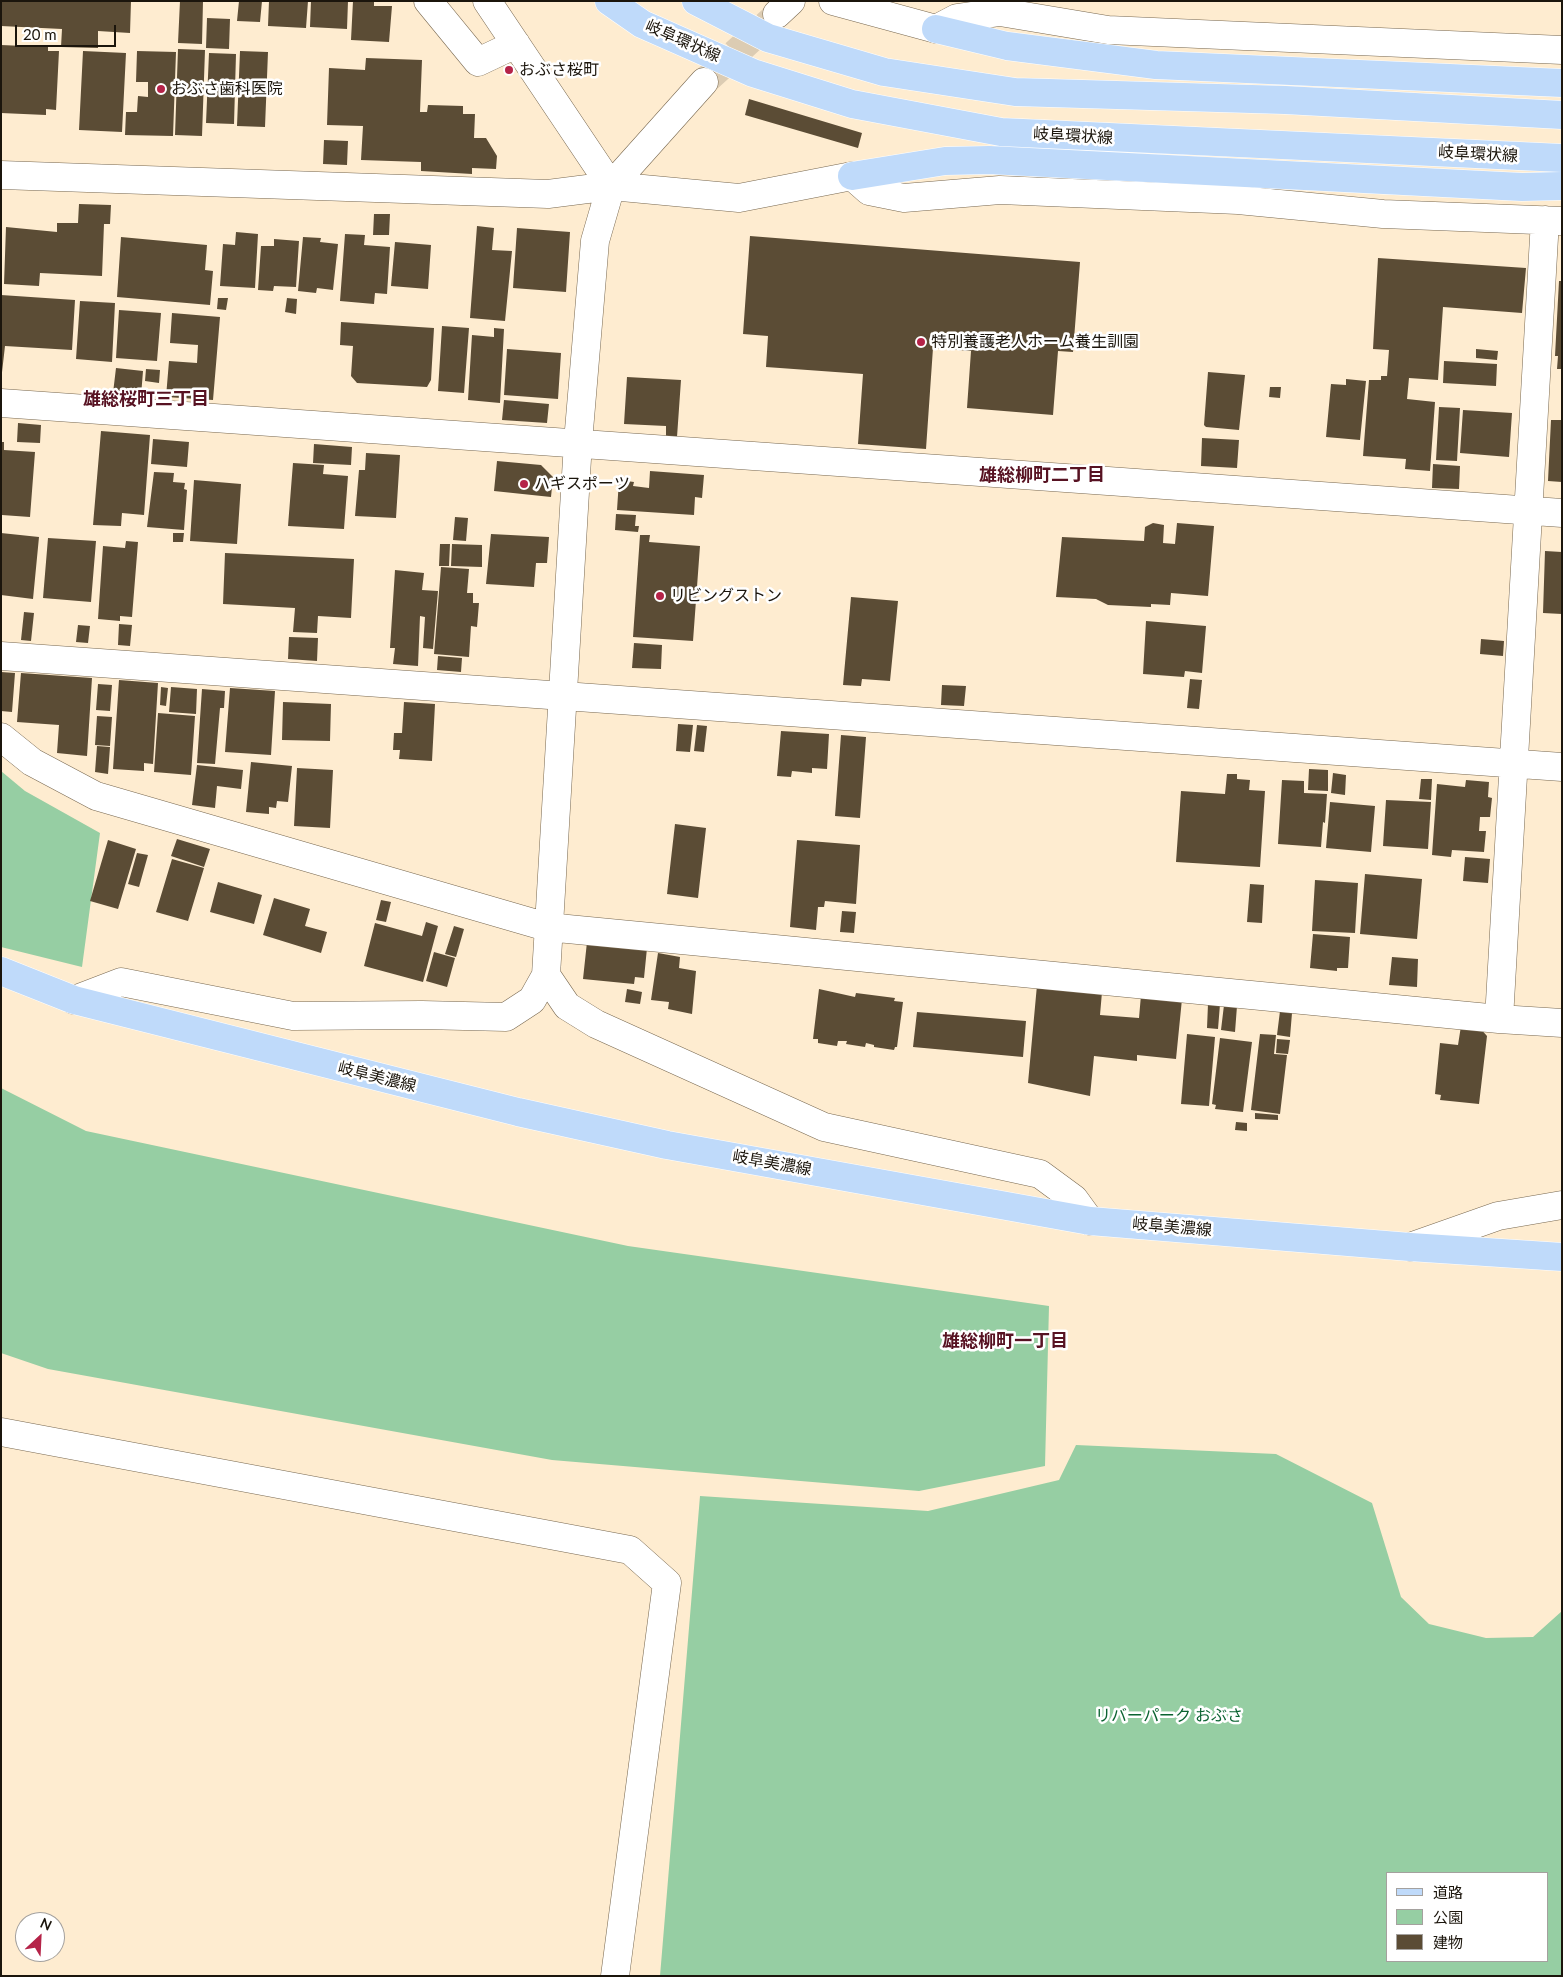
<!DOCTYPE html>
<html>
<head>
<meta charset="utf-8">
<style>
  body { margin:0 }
  #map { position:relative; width:1563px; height:1977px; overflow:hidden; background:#feecd0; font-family:Lato,"Noto Sans JP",sans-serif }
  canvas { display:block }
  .frame { position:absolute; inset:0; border:2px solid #1b150c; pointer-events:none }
  .legend { position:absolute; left:1386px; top:1872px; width:162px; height:90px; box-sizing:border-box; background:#fff; border:1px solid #a4a19e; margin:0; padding:6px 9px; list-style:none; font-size:15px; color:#1b150c }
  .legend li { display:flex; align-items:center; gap:10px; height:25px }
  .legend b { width:25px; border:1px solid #a4a19e }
  .north { position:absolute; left:15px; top:1912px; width:50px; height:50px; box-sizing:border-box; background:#fff; border:1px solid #a4a19e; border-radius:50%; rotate:25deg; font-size:14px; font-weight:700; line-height:20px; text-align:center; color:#1b150c }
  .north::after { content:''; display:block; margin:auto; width:18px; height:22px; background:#b52348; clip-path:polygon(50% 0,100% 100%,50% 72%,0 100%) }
  .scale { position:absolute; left:15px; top:25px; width:101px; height:22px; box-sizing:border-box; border:2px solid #1b150c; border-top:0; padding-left:6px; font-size:15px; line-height:18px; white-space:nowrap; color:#1b150c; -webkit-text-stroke:4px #fff; paint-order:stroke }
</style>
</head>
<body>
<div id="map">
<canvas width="1563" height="1977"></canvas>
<div class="frame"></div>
<ul class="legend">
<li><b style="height:6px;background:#bfdafa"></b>道路</li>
<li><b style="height:14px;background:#96cea3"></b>公園</li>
<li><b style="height:14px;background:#5b4c35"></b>建物</li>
</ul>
<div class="north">N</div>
<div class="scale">20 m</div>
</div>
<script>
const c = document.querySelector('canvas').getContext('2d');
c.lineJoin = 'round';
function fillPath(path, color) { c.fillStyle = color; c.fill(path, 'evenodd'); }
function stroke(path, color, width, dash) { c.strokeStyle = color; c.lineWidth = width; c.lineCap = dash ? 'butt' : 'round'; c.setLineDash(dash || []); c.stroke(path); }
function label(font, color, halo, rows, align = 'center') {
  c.font = font + ' Lato,"Noto Sans JP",sans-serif'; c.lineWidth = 5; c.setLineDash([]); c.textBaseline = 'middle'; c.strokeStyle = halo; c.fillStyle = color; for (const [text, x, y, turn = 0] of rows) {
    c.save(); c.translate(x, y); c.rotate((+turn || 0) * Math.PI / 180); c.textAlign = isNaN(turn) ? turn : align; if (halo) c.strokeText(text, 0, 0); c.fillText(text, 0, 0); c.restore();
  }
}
fillPath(new Path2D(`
  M1,771L25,791L100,833L82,967L1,947Z
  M1,1088L86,1131L628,1246L1049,1306L1045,1466L919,1491L552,1460L48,1369L1,1353Z
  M1076,1445L1276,1454L1372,1503L1401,1597L1429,1624L1486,1638L1533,1637L1562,1611V1976H660L700,1496L928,1511L1059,1480ZM1387,1873H1547V1961H1387Z`), '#96cea3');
fillPath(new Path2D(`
  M1,1H131L130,33L98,31V48L61,47L62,29L1,26Z
  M180,1H203L202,44L178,43Z
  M239,1H262L260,22L237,21Z
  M269,1H308L306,28L268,26Z
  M311,1H348L347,29L310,27Z
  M353,1H374V6H392L389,42L351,40Z
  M207,18L230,19L229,49L206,48Z
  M1,45L48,47V51H59L56,110L46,109V115L1,113Z
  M178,49L205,50L202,136L175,135Z
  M83,51L126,53L122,132L79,130Z
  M137,51L176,52L173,136L125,135L126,112H137L138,96L148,97V82H136Z
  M240,51L268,52L265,127L237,126Z
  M209,53L236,54L234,124L206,123Z
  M366,58L422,60L420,112H427L428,105L463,106V114H475L474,138H486L497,156L496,169L472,168V174L421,171V162L361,160L363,126L327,125L329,68L365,70Z
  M749,99L862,133L858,148L745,115Z
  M324,140L348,141L347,165L323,164Z
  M79,204L111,205L110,224H104L102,276L40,273L39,286L4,284L6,227L57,232V223H78Z
  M374,214H390L389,235H373Z
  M477,226L494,228L492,250L512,251L505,321L470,318Z
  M517,228L570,232L566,292L513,288Z
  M236,232L258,234L255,288L220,286L223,244L235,245Z
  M345,234L365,235L364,245L390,247L387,294L375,293L374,304L340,301Z
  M750,236L1080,262L1073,352L1058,351L1053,415L967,408L971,351L933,348L926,449L858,444L863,374L766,367L768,336L743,334Z
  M121,237L207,245L205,270L213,271L210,305L117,297Z
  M303,237L321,238L320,242L338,244L333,290L317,288L316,293L298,291Z
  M274,239L299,241L296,287L274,286L273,291L258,290L261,246H274Z
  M395,242L431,245L428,289L391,286Z
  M1378,258L1526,268L1522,313L1443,307L1438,380L1409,378L1407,399L1435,402L1430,471L1405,469L1406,459L1363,456L1369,380H1381V376H1387L1389,350L1373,349Z
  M1559,281H1562V369H1557L1558,356H1555Z
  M1,295L75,300L72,350L5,346L1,381Z
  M218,298H228L226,310L217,309Z
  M287,298L297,299L296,314L285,312Z
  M80,301L115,303L112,362L76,359Z
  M119,310L161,313L157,361L116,358Z
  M172,313L220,317L213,400L166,397L169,361L197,363L198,345L170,343Z
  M341,322L434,328L431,380L427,387L357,383L351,376L353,346L340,345Z
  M442,326L469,328L464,393L438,391Z
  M494,328L504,329L500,403L468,400L472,335L494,337Z
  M507,349L561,353L558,399L504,395Z
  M1476,349L1498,351L1497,360L1476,358Z
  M1444,361L1497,364L1496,386L1443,383Z
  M116,368L143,371L141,396L113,393Z
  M146,369L160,370L159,383L145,381Z
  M1208,372L1245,375L1239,430L1206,427L1204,425Z
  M627,377L681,380L677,437L666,436V426L624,424Z
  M1346,379L1366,381L1360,440L1326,437L1331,384L1346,385Z
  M1270,387H1281L1280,398L1269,397Z
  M504,400L549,404L547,423L502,420Z
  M1439,407L1460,408L1457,461L1436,460Z
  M1463,410L1512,413L1509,457L1460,453Z
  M1551,420H1562V482L1548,481Z
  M18,423L41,425L40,443L17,442Z
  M101,431L150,435L144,515L122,513L121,526L93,525Z
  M1202,438L1239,440L1237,468L1201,466Z
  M153,439L189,442L187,467L151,464Z
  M1,442H4V450L35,452L30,517L2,515Z
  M314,444L352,447L351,465L313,463Z
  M366,453L400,455L396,518L355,516L359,470H365Z
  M497,461L541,465L553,477L551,497L494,491Z
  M293,463L324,465L323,474L348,476L344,529L288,526Z
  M1433,464L1460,466L1459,489L1432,488Z
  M650,471L704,475L702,498L695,497L694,515L617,510L619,480L634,482L633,486L649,488Z
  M154,472L174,473L173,482L185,483L184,489L187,490L184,530L147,527Z
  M194,480L241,484L237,544L190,541Z
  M616,514L636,515L635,526H639L638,532L615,530Z
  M455,517L468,518L466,541L453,540Z
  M1153,523L1164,525L1163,543L1175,544L1177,523L1214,526L1208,596L1171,593L1170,605L1151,604V607L1108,605L1096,599L1056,597L1062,537L1144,541L1145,527Z
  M1,533L39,537L33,599L1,595Z
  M173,533H184L183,542H173Z
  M491,534L549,537L547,563H536L534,587L486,584Z
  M640,535H650L649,542L700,546L693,641L633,637Z
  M48,538L96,541L91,602L43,598Z
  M126,541L138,542L132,617L120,616V621L98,619L103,546L125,548Z
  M440,544H450L449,566H439Z
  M452,544L482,545V567L451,566Z
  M1545,551L1562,552V614L1543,613Z
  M225,553L354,559L351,618L318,616L317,633L293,632L295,608L223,604Z
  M441,567L469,569L467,593H473V603H479L477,627L471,626L469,657L434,654Z
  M395,570L424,573L422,590L438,591L433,649L423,648L425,617L420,616L418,666L393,664L395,648H390Z
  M851,597L898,601L890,681L862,679L861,686L843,685Z
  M24,612L34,613L31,641L21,640Z
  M1146,621L1206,626L1202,673L1185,671L1184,677L1143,674Z
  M119,624L132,625L130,646L118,645Z
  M78,625L90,626L88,643L76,642Z
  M289,637L318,638L317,661L288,659Z
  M1481,639L1504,641L1503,656L1480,654Z
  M634,643L662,645L661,669L632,668Z
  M438,656L462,658L461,672L437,670Z
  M1,672L15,673L12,712L1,711Z
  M21,673L92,678L87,756L57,753L59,725L17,722Z
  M1190,679L1202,680L1199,709L1187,708Z
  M119,680L158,683L153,764L144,763V771L113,769Z
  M98,684L112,685L110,711L96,710Z
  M942,685L966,686L964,706L941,705Z
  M161,687L168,688L166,706L160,705Z
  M171,687L197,689L196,714L169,712Z
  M230,688L275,691L271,755L225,752Z
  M202,689L225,691L224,708H220L215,764L197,763Z
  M283,702L331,704L330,741L282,740Z
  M404,702L435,704L432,761L399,759L400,750H393L394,733H402Z
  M158,713L195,716L191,775L154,772Z
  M97,716L112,717L110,746L95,745Z
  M678,724L693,725L690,752L676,751Z
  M697,725L707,726L704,752L694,751Z
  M781,731L829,734L827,769L812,768V773L792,771L791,777L777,776Z
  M841,735L866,737L860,818L835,816Z
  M97,746L110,747L108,774L95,772Z
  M251,762L292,766L288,802L277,801L276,808L269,807V814L246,812Z
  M197,765L243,770L241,789L217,786L215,808L192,805Z
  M297,768L333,770L330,828L294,826Z
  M1309,769L1328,770V791L1308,790Z
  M1333,773L1346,775L1345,795L1331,793Z
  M1227,774H1237V779L1250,780L1249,790L1265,791L1260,867L1176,862L1181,791L1225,794Z
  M1421,779H1432L1431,800L1419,799Z
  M1282,780L1304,781V793L1327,794L1325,823L1323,822L1321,847L1278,844Z
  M1466,780L1489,782L1488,797L1492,798L1490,817H1480L1479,831H1486L1484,852L1452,850L1451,857L1432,855L1437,784L1465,787Z
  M1386,800L1431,802L1428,849L1383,846Z
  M1330,802L1375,806L1371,852L1326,848Z
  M675,824L706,828L698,898L667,894Z
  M177,839L210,849L204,867L171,856Z
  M108,840L136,849L118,909L90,901Z
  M797,840L860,845L856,904L825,901L824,907H818L816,930L790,927Z
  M137,853L148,855L139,887L128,884Z
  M1465,857L1490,859L1488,883L1463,881Z
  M172,859L204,868L188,921L156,912Z
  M1365,874L1422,879L1417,939L1360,934Z
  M1315,880L1358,883L1355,933L1312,931Z
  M218,882L262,895L254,924L210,912Z
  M1250,884L1264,885L1262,923L1247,922Z
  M274,898L310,909L305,926L327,932L321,953L263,935Z
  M381,900L391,902L386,922L376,920Z
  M842,911L856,912L854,933L840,932Z
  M426,922L438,926L423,982L364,966L375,923L422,936Z
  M454,926L464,929L456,957L445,954Z
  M1313,934L1350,937L1348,968H1337V971L1310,968Z
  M587,942L647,948L644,978L635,977L634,984L583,979Z
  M434,952L455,958L447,987L426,981Z
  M658,953L680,957L679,968L696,971L692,1014L668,1009L669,1002L651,1000Z
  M1392,957L1418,959L1417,987L1389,985Z
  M1037,985L1102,992L1100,1015L1139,1018L1141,995L1182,999L1176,1059L1137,1055V1061L1094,1056L1090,1096L1028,1083Z
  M627,989L642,992L640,1004L625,1002Z
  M819,989L855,997L856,993L895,998L894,1001L903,1002L897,1047H895L894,1050L874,1047V1045L866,1043L865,1047L846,1044L847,1041H838L837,1046L818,1043V1039H813Z
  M1208,1004H1220L1218,1029L1207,1028Z
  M1224,1005L1237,1006L1235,1032L1221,1030Z
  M1280,1011L1292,1013L1290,1037L1277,1035Z
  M917,1012L1026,1021L1023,1057L913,1047Z
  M1461,1026L1479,1027L1487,1036L1479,1104L1440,1100L1441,1095L1435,1094L1440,1043L1458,1045Z
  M1187,1034L1215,1037L1209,1106L1181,1104Z
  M1260,1034L1276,1035L1274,1054L1287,1055L1280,1114L1251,1110Z
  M1220,1038L1252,1042L1243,1112L1215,1109L1216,1105L1212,1104Z
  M1277,1039L1290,1040L1288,1054L1276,1053Z
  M1255,1113L1278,1115V1120L1255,1119Z
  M1236,1122L1247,1123V1131L1235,1130Z`), '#5b4c35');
stroke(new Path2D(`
  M704,82L775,17`), '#dcccb3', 28, [28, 14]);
const minor = new Path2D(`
  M428,1L478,62L516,44
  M487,1L611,186
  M833,1L936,29L957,18L1000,12L1108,30L1562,50
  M777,14L791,1
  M1,175L548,194L611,186L739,198L852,176L869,191L904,198L1000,190L1238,200L1383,214L1562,221
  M1,403L1562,513
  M1,656L1562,767
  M1,737L32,762L96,796L547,927L1499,1019L1562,1023
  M546,975L567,1006L596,1024L824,1127L1040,1174L1074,1199L1090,1221
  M74,1000L121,982L293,1016L422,1015L506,1017L532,1000L546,975L578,442L595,241L611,186L704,82
  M1499,1019L1545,220
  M1410,1247L1498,1216L1562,1205
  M1,1432L630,1550L667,1583L615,1976`);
const major = new Path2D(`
  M609,1L642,24L753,73L852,104L1001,132L1562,158
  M696,1L768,38L884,72L1015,92L1285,100L1562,115
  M936,29L1007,46L1156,65L1562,83
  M852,176L945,161L989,160L1522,187L1562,186
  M1,971L74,1000L518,1112L667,1145L1090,1221L1410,1247L1562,1257`);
stroke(minor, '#786850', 29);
stroke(major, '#fff', 29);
stroke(minor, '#fff', 28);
stroke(major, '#bfdafa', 28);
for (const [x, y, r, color] of [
  [509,70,5,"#b52348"],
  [161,89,5,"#b52348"],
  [921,342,5,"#b52348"],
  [524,484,5,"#b52348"],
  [660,596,5,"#b52348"]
]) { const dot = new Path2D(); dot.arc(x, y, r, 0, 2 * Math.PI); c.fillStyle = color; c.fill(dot); stroke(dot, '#fff', 2); }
label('16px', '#1b150c', '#fff', [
  ["岐阜環状線",683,41,24],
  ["岐阜環状線",1073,136,3],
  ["岐阜環状線",1478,154,3],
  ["岐阜美濃線",377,1077,14],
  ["岐阜美濃線",772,1163,10],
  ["岐阜美濃線",1172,1227,5]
]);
label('16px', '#1b150c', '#fff', [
  ["おぶさ桜町",519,70],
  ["おぶさ歯科医院",171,89],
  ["特別養護老人ホーム養生訓園",931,342],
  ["ハギスポーツ",534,484],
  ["リビングストン",670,596]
], 'left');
label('16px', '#0b6331', '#fff', [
  ["リバーパーク おぶさ",1169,1716]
]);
label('bold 18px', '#571222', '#fff', [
  ["雄総桜町三丁目",146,399],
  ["雄総柳町二丁目",1042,475],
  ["雄総柳町一丁目",1005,1341]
]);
</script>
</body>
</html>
